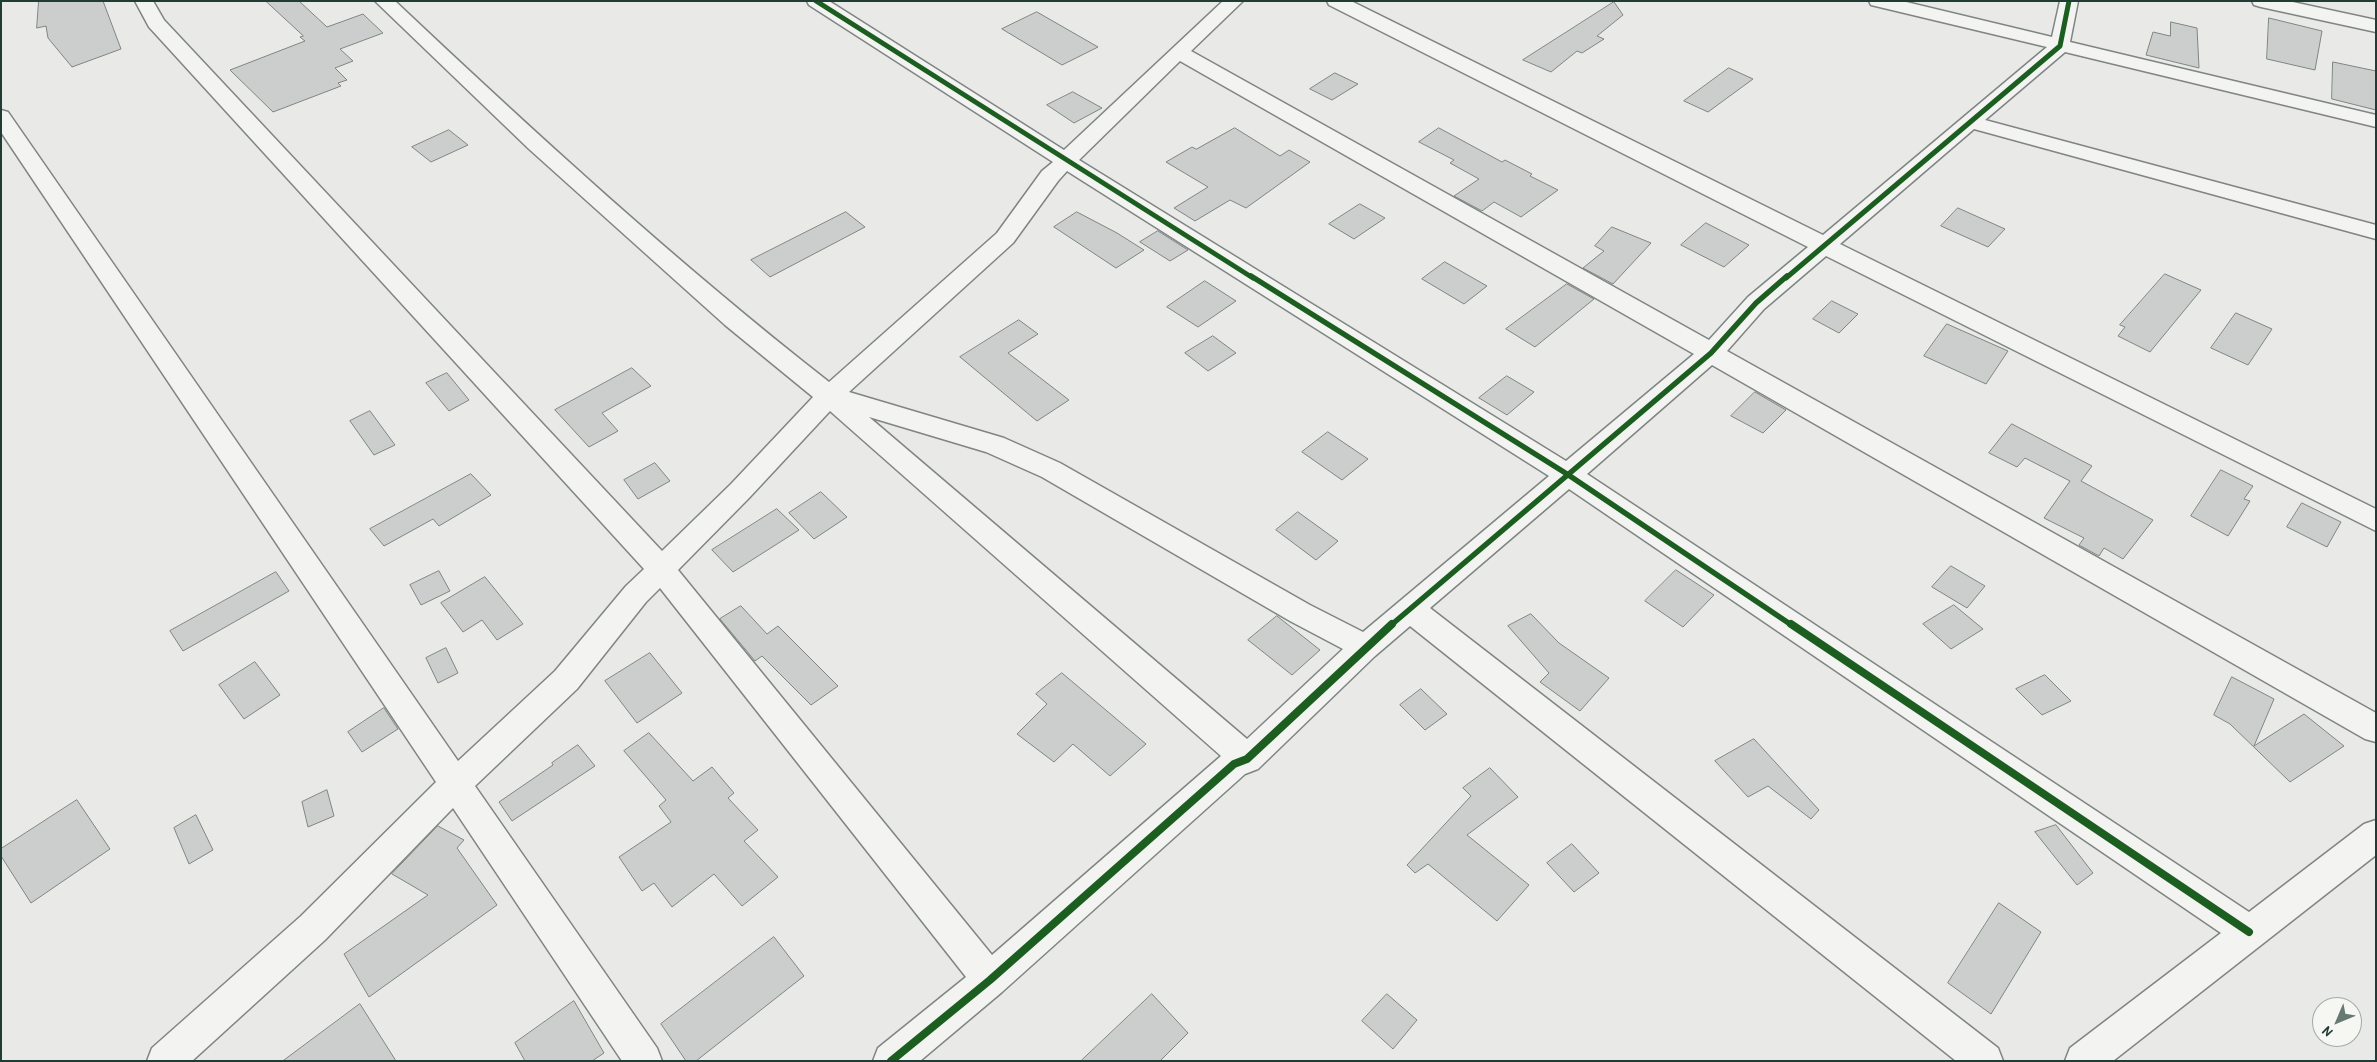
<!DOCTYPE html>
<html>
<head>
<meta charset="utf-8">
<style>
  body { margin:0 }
  #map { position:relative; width:2377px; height:1062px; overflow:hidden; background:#e9eae8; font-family:"Patrick Hand",sans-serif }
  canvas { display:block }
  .frame { position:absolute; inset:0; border:2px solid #1f3d34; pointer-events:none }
  .north { position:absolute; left:2312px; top:997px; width:50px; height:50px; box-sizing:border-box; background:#f6f6f2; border:1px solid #a0aca6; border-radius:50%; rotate:225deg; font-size:14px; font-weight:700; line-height:20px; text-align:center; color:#1f3d34 }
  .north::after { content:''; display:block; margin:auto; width:18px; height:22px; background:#667a73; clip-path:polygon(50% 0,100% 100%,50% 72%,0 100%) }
</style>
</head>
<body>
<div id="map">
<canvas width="2377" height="1062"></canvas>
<div class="frame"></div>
<div class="north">N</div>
</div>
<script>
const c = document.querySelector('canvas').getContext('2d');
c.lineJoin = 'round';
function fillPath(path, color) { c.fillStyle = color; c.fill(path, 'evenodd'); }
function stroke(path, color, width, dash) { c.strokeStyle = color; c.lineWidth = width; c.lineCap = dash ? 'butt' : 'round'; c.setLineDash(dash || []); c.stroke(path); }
const building = new Path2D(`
  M39,1H103L121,49L72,67L48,38L46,26L37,28Z
  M266,1H299L327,27L363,14L383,33L340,49L353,61L335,68L347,80L338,83L341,86L273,112L230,70L305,41L300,37L303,36Z
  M1614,2L1623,15L1597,36L1604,39L1582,53L1577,51L1551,72L1523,60Z
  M1037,12L1098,47L1062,65L1002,29Z
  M2269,18L2322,31L2315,70L2267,59Z
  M2171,22L2197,28L2199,68L2146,55L2153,32L2170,36Z
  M2333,62L2376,71V110L2332,99Z
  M1729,68L1753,79L1708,112L1684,101Z
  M1335,73L1358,84L1332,100L1310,89Z
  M1073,92L1102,108L1074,123L1047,105Z
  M1235,128L1280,156L1289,150L1310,162L1246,208L1230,200L1195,221L1174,208L1208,187L1166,162L1192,147L1196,149Z
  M1439,128L1502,162L1505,160L1532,174L1530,176L1558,190L1521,217L1494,202L1482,211L1454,196L1479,179L1450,163L1454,160L1419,142Z
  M449,130L468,145L431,162L412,147Z
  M1360,204L1385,218L1354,239L1329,224Z
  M1958,208L2005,229L1988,247L1941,226Z
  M846,212L865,227L770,277L751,260Z
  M1077,212L1117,233L1144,250L1116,268L1054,227Z
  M1706,223L1749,245L1724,267L1681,245Z
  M1612,227L1651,243L1613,284L1583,268L1604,251L1595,246Z
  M1158,231L1188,250L1170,261L1140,242Z
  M1445,262L1487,286L1464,304L1422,279Z
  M2165,274L2201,290L2150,352L2118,336L2125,327L2120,325Z
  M1205,281L1236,301L1198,327L1167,307Z
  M1567,284L1594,299L1535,347L1506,329Z
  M1832,301L1858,314L1839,333L1813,319Z
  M2236,313L2272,329L2248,365L2211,348Z
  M1019,320L1038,334L1008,353L1069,400L1037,421L960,357Z
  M1947,324L2008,351L1986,384L1924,356Z
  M1213,336L1236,353L1208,371L1185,353Z
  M632,368L651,386L602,413L618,431L589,447L555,410Z
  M447,373L469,400L449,411L426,383Z
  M1507,376L1534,392L1507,415L1479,398Z
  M1755,392L1786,410L1763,433L1731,416Z
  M370,411L395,445L374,455L350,421Z
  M2012,424L2092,466L2081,481L2153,520L2123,559L2104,548L2099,556L2079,545L2084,538L2044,518L2070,481L2025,458L2017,467L1989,453Z
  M1328,432L1368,459L1342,480L1302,452Z
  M655,463L670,481L638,499L624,480Z
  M2221,470L2253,486L2244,499L2250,501L2228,536L2191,516Z
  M471,474L491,495L439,526L433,519L384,546L370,529Z
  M821,492L847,517L814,539L789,513Z
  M2302,503L2341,522L2327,547L2287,527Z
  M777,509L799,530L733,572L712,550Z
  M1298,512L1338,541L1316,560L1276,530Z
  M1951,566L1985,586L1967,608L1932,587Z
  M1676,570L1714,595L1683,627L1645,601Z
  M439,571L450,591L421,605L410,585Z
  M276,572L289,591L183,651L170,631Z
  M485,577L523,624L497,640L482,620L463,632L441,603Z
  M1954,605L1983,629L1951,649L1923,624Z
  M741,606L767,634L778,626L838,686L811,705L762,656L755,661L720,619Z
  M1531,614L1559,643L1609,678L1580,711L1540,682L1549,673L1508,626Z
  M1277,616L1320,650L1292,675L1248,640Z
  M446,648L458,673L438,683L426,658Z
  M650,653L682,693L637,723L605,681Z
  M255,662L280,695L244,719L219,685Z
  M1062,673L1146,744L1110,776L1073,744L1054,762L1017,734L1047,704L1036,694Z
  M2045,675L2071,701L2042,715L2016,689Z
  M2232,677L2274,699L2254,746L2304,714L2344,746L2290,782L2230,724L2214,715Z
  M1421,689L1447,714L1425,730L1400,705Z
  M384,708L398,729L362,752L348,732Z
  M649,733L693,781L712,767L734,793L728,798L758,830L744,841L778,877L742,906L714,874L672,907L654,883L642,891L619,857L671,822L659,806L666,800L624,751Z
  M1754,739L1819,810L1811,819L1768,786L1748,797L1715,761Z
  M578,745L595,766L512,821L499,802L553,765L552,763Z
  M1490,768L1518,797L1467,835L1529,885L1497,921L1428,864L1415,873L1407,865L1471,796L1463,788Z
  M327,790L334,816L308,827L302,802Z
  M77,800L110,849L31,903L1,856V849Z
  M196,815L213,850L189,864L174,828Z
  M2056,825L2093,873L2077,885L2035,832Z
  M438,826L464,840L457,848L497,905L369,997L344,954L428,895L392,874Z
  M1572,844L1599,873L1574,892L1547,863Z
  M1999,903L2041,932L1991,1014L1948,983Z
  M774,937L804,976L696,1061H686L661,1024Z
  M1152,994L1188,1033L1160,1061H1081Z
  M1387,994L1417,1020L1393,1049L1362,1021Z
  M574,1001L604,1053L592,1061H525L515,1043Z
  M360,1004L396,1061H283Z`);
fillPath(building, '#cbcecc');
stroke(building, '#7f8583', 1);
const minor = new Path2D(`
  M135,1H153L164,20L662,551L731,484L813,397L725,325L529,149L375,1H395C535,133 677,263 829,382L997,233L1042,171L1053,162L809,5L807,1H829L1064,150L1223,1H1243L1191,51L1709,340L1748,297L1808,247L1329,5L1327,1H1351L1823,235L2047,47L1871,5L1869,1H1902L2052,37L2060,1H2078L2070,42L2376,115V127L2065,52L1985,120L2376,225V239L1974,129L1840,244L2376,509V531L1826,256L1764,309L1727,351L2376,713V742L2365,739L1712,365L1587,474L2249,912L2364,824L2376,820V855L2113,1061H2065L2070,1048L2221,933L1569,489L1430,608L1998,1048L2003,1061H1956L1410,626L1375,656L1258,769L1245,774L1002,992L920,1061H873L878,1048L966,977L660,588L646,602L577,689L475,786L657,1048L662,1061H622L453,808L325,940L192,1061H147L152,1048L301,916L436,782L1,132V110L8,112L458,761L555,671L626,586L644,569L149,27ZM1180,61L1694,354L1566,461L1079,160ZM1067,171L1549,476L1363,632L1310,605L1060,463L1004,438L849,392L1013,243L1058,181ZM830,411L1221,756L992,955L678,570L749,498ZM869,417L986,452L1042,477L1290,621L1343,649L1247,739Z
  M2252,1H2288L2376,20V32L2261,7L2254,5Z`);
stroke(minor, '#7f8583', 3);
fillPath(minor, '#f3f3f1');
stroke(new Path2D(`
  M816,1L1253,278
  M1786,278L2060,46L2069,1`), '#1b5e20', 5);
stroke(new Path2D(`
  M1251,276L1567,474L1793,626
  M1390,626L1711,353L1756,303L1787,276`), '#1b5e20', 5.5);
stroke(new Path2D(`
  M1791,624L2249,932
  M891,1061L990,980L1234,764L1247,759L1392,624`), '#1b5e20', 8);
</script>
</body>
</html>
